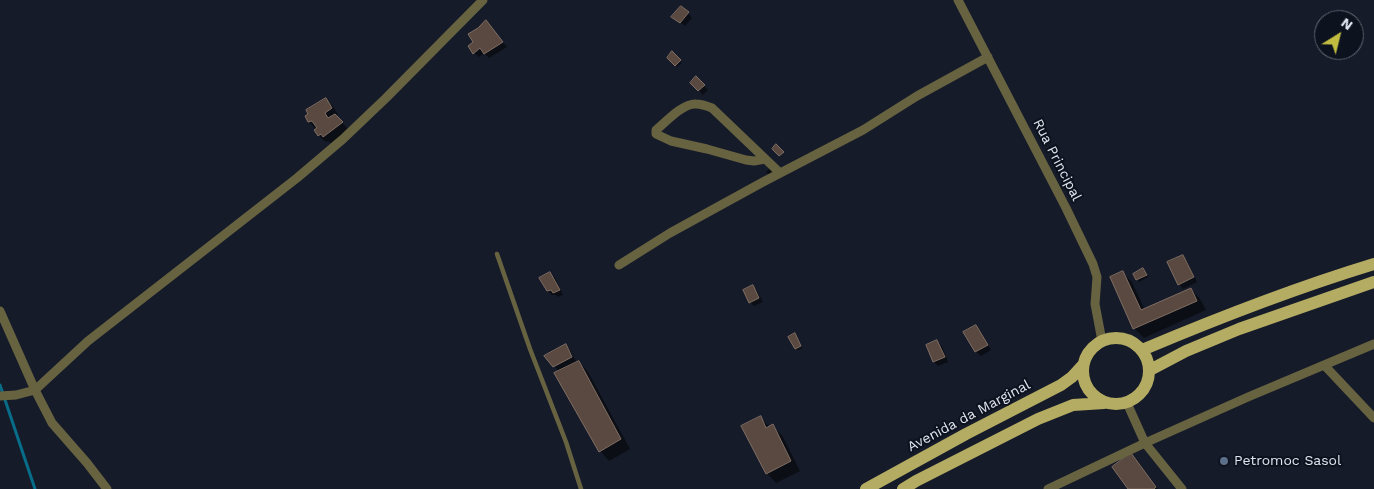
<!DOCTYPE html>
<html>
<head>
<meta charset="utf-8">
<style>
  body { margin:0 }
  #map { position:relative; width:1374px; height:489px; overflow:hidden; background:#161b29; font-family:"Work Sans",sans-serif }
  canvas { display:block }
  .north { position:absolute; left:1314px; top:10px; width:50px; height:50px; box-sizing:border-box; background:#0d121f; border:1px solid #626672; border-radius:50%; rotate:36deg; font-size:14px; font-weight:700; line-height:20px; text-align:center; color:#e1e5ef }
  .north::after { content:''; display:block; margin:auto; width:18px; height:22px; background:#c1bd40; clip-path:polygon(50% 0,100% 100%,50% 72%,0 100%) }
</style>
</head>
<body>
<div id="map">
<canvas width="1374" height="489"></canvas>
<div class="north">N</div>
</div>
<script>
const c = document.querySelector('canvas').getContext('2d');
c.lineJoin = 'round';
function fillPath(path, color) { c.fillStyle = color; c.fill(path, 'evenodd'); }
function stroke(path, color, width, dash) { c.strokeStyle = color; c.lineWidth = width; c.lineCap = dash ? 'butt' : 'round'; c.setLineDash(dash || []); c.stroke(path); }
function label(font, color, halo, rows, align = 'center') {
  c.font = font + ' "Work Sans",sans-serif'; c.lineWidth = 4; c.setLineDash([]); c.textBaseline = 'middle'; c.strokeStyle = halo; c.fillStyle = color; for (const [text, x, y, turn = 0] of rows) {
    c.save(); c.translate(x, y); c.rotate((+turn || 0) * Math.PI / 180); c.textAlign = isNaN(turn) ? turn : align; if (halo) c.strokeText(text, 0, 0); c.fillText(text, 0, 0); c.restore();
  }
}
fillPath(new Path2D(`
  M688,13L692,18L685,26L673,17Z
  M490,26L507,47L489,58L484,53L479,57L474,53V42Z
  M672,53L682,63L677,67L669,58Z
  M696,78L708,90L703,95L692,83Z
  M326,99L333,106L338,115L336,116L349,130L331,143L328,141L326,142L319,136L316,131L317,130L309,122L306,117Z
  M771,167L778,174L769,175L766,172Z
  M1182,256L1187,261L1197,282L1183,289L1179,284Z
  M1145,272L1148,277L1139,282L1135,274Z
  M1123,273L1132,282L1145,310L1191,289L1200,299L1206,310L1144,338L1134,328Z
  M550,274L555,278L563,295L558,297L556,295H552L548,291Z
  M753,287L757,291L763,302L754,306L750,302Z
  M976,327L980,331L991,350L981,356L976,352L965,333Z
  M796,337L802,348L798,350L796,349Z
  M937,341L942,346L948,362L938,366L934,362L927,346Z
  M566,345L570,350L577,363L579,362L588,372L630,449L609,461L600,451L559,371L554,366Z
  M760,418L770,427L772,426L782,435L800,471L776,483L767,473Z
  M1131,455L1138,462L1158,489H1129Z`), '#0007');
stroke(new Path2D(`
  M0,385L35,489`), '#076d88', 3);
const building = new Path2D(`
  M681,6L689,12L680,23L671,17Z
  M486,20L503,42L484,54L480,48L473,54L468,46L473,42L468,34L478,28Z
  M672,51L681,60L675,66L667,58Z
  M696,76L705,85L698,91L690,83Z
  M326,98L332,108L325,113L328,118L335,114L343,122L323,137L321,134L318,136L314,130L317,128L312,121L308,122L305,116L308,114L306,110Z
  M776,144L784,152L779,156L772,149Z
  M1183,255L1194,277L1178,285L1167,262Z
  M1143,268L1147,275L1136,280L1133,274Z
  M1123,271L1141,310L1191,288L1197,301L1133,329L1110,277Z
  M550,272L560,290L553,293L551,290L547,291L539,278Z
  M753,285L759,298L749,303L743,290Z
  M976,325L988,345L975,352L963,332Z
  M795,333L801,346L795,349L788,337Z
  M937,340L945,357L933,362L926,345Z
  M566,344L572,357L553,367L544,356Z
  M579,361L621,439L599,452L554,373Z
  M761,416L766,428L773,424L791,461L766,474L741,426Z
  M1131,453L1156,487L1154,489H1128L1112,467Z`);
fillPath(building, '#5a4940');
stroke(building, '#806e63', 1);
stroke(new Path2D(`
  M497,254L530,349L566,442L581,489`), '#676341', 4.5);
stroke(new Path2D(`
  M958,0L1066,208L1093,264L1097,277L1095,304L1102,341
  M765,159L754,161L746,160L707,149L671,141L656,134V130C666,122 683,103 696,104C701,104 707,106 712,108L780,173
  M619,265L670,233L763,182L863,130L917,96L988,57
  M0,311L35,390L52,423L87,463L107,489
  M1325,366L1374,418
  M0,396L16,395L35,390L88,341L297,178L343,139L386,98L483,0
  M1127,403L1145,443L1182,489
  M1048,489L1145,443L1248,397L1374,344`), '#676341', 9);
stroke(new Path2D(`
  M1083 371a33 33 0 1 1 66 0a33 33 0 1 1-66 0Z
  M1142,350C1218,318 1295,288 1374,264
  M1150,370L1186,351L1239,329L1374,282
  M866,489L966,434L1061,385L1072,377L1083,365
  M903,489L916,481L1038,419L1073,405L1104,403`), '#b4ac62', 12);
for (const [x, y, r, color] of [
  [1224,461,5,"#5c6f8a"]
]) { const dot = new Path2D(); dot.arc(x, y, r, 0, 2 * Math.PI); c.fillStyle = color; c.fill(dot); stroke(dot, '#0d121f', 2); }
label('14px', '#e1e5ef', '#0d121f', [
  ["Rua Principal",1057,160,63],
  ["Avenida da Marginal",969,416,-28]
]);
label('14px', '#e1e5ef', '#0d121f', [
  ["Petromoc Sasol",1234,461]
], 'left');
</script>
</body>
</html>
